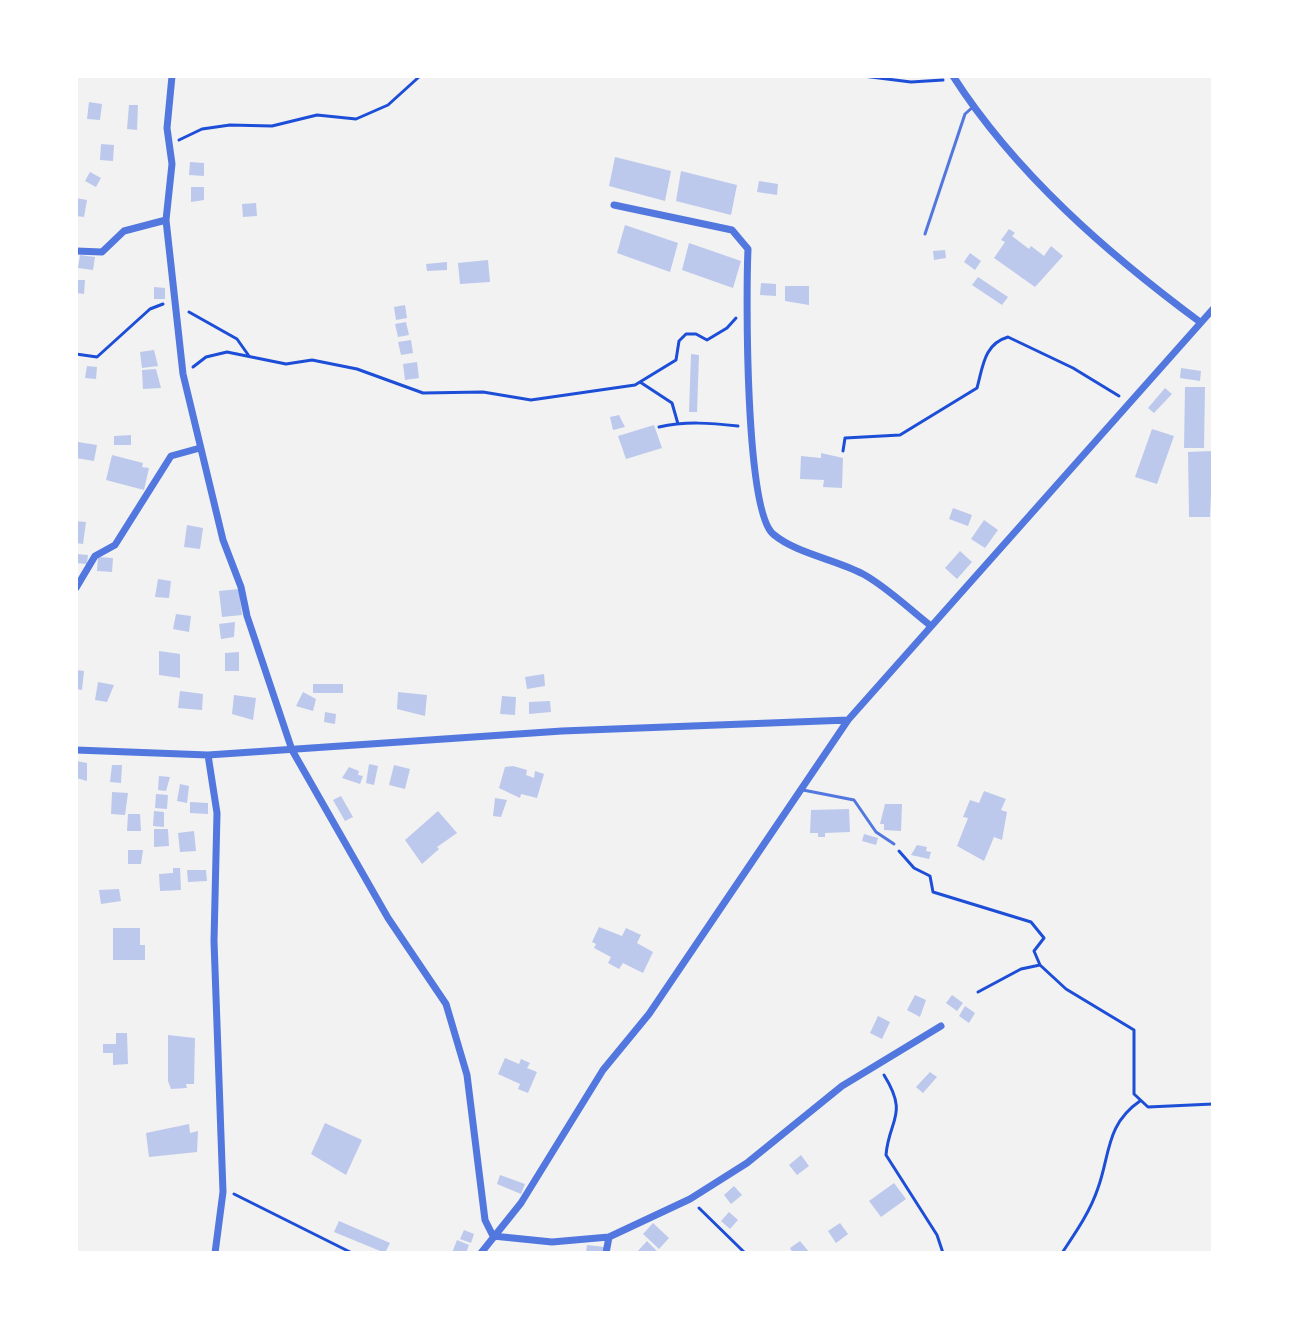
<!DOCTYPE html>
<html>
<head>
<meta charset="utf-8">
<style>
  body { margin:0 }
  #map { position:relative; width:1289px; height:1329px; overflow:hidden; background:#f2f2f2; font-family:"Public Sans",sans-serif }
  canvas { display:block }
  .frame { position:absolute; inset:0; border:78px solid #fff; pointer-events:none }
</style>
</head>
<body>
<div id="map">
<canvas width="1289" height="1329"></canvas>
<div class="frame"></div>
</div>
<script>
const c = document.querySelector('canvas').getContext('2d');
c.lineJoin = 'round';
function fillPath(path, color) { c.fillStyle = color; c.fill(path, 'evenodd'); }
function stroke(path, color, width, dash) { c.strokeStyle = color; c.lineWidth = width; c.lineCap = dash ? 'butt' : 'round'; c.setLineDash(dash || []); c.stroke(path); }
fillPath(new Path2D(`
  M89,102L102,104L100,120L87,119Z
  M129,105H138L137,130L127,129Z
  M101,144L114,145L113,161L100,160Z
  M615,157L671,171L665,201L609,186Z
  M190,162L204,163V176L189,175Z
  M681,171L737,185L731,215L676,201Z
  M90,172L101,178L96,187L85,181Z
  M759,181L778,184L777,195L757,192Z
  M191,187H204V200L191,202Z
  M76,198L87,200L84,217L76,216Z
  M256,203L257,216L243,217L242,204Z
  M625,225L678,243L670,272L617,253Z
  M1009,229L1015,233L1012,236L1029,249L1031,246L1044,256L1051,246L1063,256L1035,287L994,258L1005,242L1001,240Z
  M689,243L741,261L733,288L682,270Z
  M945,250L946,258L934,260L933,251Z
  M970,253L981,261L975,270L964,262Z
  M80,255L95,257L93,270L78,268Z
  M488,260L490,282L460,284L458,263Z
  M447,262V270L427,271L426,264Z
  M978,277L1008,297L1002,305L972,285Z
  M77,280H85L84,294L77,293Z
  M761,283L776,284V296L760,295Z
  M785,286H809V305L785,301Z
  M154,287L165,288V299H154Z
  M405,305L407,318L396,320L394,307Z
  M406,322L409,335L398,337L395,324Z
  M411,340L413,353L401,355L398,342Z
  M154,350L158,366L142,368L140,352Z
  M691,354L699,355L697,412H689Z
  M417,362L419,378L405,380L403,364Z
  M87,366L97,367L96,379L85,378Z
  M1181,368L1201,371L1200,381L1180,378Z
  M156,369L161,388L143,389L142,370Z
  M1185,387H1205L1204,448H1184Z
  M1165,388L1172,394L1154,413L1148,408Z
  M619,415L625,427L613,430L610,417Z
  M654,425L662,448L626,459L618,436Z
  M1152,429L1174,436L1157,484L1135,477Z
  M131,435V445H114V436Z
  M78,442L97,445L94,461L76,458Z
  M1213,451L1210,517H1189L1188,452Z
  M821,453L843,458L842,488L823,487L824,480L800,479L801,456L821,458Z
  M112,455L143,463L142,467L149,468L144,490L106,480Z
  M953,508L972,515L968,526L949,519Z
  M984,520L998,530L985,548L971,539Z
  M76,521L86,522L83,544L76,543Z
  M187,525L203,528L200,549L184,547Z
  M960,551L972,562L957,579L945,568Z
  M76,554L88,555L87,564L76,563Z
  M98,557L113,558L112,572L97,571Z
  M158,579L171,581L169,598L155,597Z
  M239,589L242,615L222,617L219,591Z
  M176,614L191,616L189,632L173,629Z
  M235,622L234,637L221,639L219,624Z
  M159,651L180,654V678L159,675Z
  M239,652V671H225V653Z
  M76,670L84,671L82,690L76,689Z
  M544,674L545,686L527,689L525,677Z
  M98,682L114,685L107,702L95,700Z
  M313,684H343V693H313Z
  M180,691L203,694L202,710L178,708Z
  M303,692L316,699L313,711L296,706Z
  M398,692L427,695L425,716L397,709Z
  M234,695L256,698L253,720L232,714Z
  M502,696L516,697L515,715L500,714Z
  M550,701L551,712L529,714V702Z
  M325,712L336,714L335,724L324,722Z
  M76,761L87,763V781L76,778Z
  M369,764L378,766L374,785L366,783Z
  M112,765H122L121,783L110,782Z
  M394,765L410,769L405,789L389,785Z
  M513,766L527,770L526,775L534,778L535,771L544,774L537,798L521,794L520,798L499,788L505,767Z
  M349,767L359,771L358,775L363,776L360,784L342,778Z
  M159,776L170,777L166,791L158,790Z
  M180,784L189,786L187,803L177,801Z
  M984,791L1006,799L1001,810L1007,812L1002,840L994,837L984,861L957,846L968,818L963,817L970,800L979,803Z
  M112,792L128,793L125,815L111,814Z
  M156,794L168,795L167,809L155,808Z
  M341,796L353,817L345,821L333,800Z
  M495,798L507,800L501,817L493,816Z
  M190,802L208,803V814L190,813Z
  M885,804H902L901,831L884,830V824H880Z
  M849,809L850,832L825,833V837H818V833H810L811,810Z
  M154,811L164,812V827L153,826Z
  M438,811L457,833L437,847L439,849L422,864L405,840Z
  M128,814H140L141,831H127Z
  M154,829H168L169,846L154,847Z
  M194,831L196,851L180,852L178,833Z
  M864,834L878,838L876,845L862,841Z
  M917,845L927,847L926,851L931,852L929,859L911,855Z
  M128,850H143L141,864H128Z
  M173,868H180L181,890L160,891L159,874L173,873Z
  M187,870H206L207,881L188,882Z
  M119,889L121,901L101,904L99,890Z
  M599,927L622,936L626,928L641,935L637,943L653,952L643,973L623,963L619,969L608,963L611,957L594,948L596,944L592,942Z
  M113,928H140V945H145V960H113Z
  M915,995L926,1000L920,1017L907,1010Z
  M952,995L963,1003L957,1011L946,1003Z
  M965,1006L975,1013L969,1023L959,1016Z
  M878,1016L890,1022L882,1039L870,1033Z
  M116,1033H127L128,1064L113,1065V1053H103V1044H116Z
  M168,1035L195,1038L194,1084H186L187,1088L171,1089L168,1081Z
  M505,1058L519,1064L521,1059L530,1063L527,1068L537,1072L528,1093L518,1089L520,1084L498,1074Z
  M930,1072L937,1077L923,1093L916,1087Z
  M325,1123L362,1140L346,1175L311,1154Z
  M189,1124L190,1133L198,1131L197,1152L149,1157L146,1133Z
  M801,1155L809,1166L797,1175L789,1165Z
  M500,1175L525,1184L521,1194L497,1184Z
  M894,1183L906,1199L881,1217L869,1201Z
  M734,1186L742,1195L731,1204L724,1195Z
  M729,1212L738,1220L730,1229L721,1221Z
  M339,1221L390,1243L385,1253L334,1232Z
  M653,1223L669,1238L659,1249L643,1234Z
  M840,1223L848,1234L836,1243L828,1231Z
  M464,1230L474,1234L471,1243L460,1239Z
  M457,1240L469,1245L466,1253H452Z
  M647,1241L657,1251L636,1253Z
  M800,1241L810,1253H793L790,1248Z
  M587,1245L605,1247L604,1253H586Z`), '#bdc9ec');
stroke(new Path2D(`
  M863,76L911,82L943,80
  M179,140L202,129L230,125L272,126L317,115L356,119L388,105L420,76
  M189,312L237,339L249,356
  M76,354L97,357L150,309L163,304
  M193,367L206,357L227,352L286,364L312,360L357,369L423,393L483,392L531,400L635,385L676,360L679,341L686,334H696L707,340L727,328L736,318
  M640,382L672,403L678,424
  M659,427C685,421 711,423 738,426
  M843,451L845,438L900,435L977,388C983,366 984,344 1008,337L1073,368L1119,396
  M899,851L914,868L930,876L933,892L1031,922L1044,938L1034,951L1040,965
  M978,992L1021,969L1040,965L1066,989L1134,1030V1094L1148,1107L1213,1104
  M884,1075C909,1115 889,1119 886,1155L937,1235L943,1253
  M234,1194L352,1253
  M699,1208L745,1253
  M1062,1253C1076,1232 1090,1212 1098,1188C1110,1155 1106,1124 1140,1101`), '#1d4ed8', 3);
stroke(new Path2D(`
  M925,234L965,114L974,106
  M803,790L854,800L876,832L894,844`), '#5277de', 3);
stroke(new Path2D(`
  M172,76L167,128L172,164L166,220L183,374L223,540L241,587L247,616L292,750L388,918L446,1004L467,1075L485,1220L493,1236
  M953,76C1015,173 1108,254 1200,322
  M614,205L732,230L748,249C746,294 745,509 773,534C797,554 835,559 863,574C887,587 909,609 931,626
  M76,251L102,252L124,231L166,220
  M76,588L95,556L115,545L171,456L200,448
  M76,750L208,755L562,731L848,720
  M208,755L217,813L214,941L223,1192L215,1253
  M493,1236L552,1242L609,1237L690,1199L747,1163L842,1086L941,1026
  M481,1253L521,1203L603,1070L649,1014L848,720L1213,309
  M606,1253L609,1237`), '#5277de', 7);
</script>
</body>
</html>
